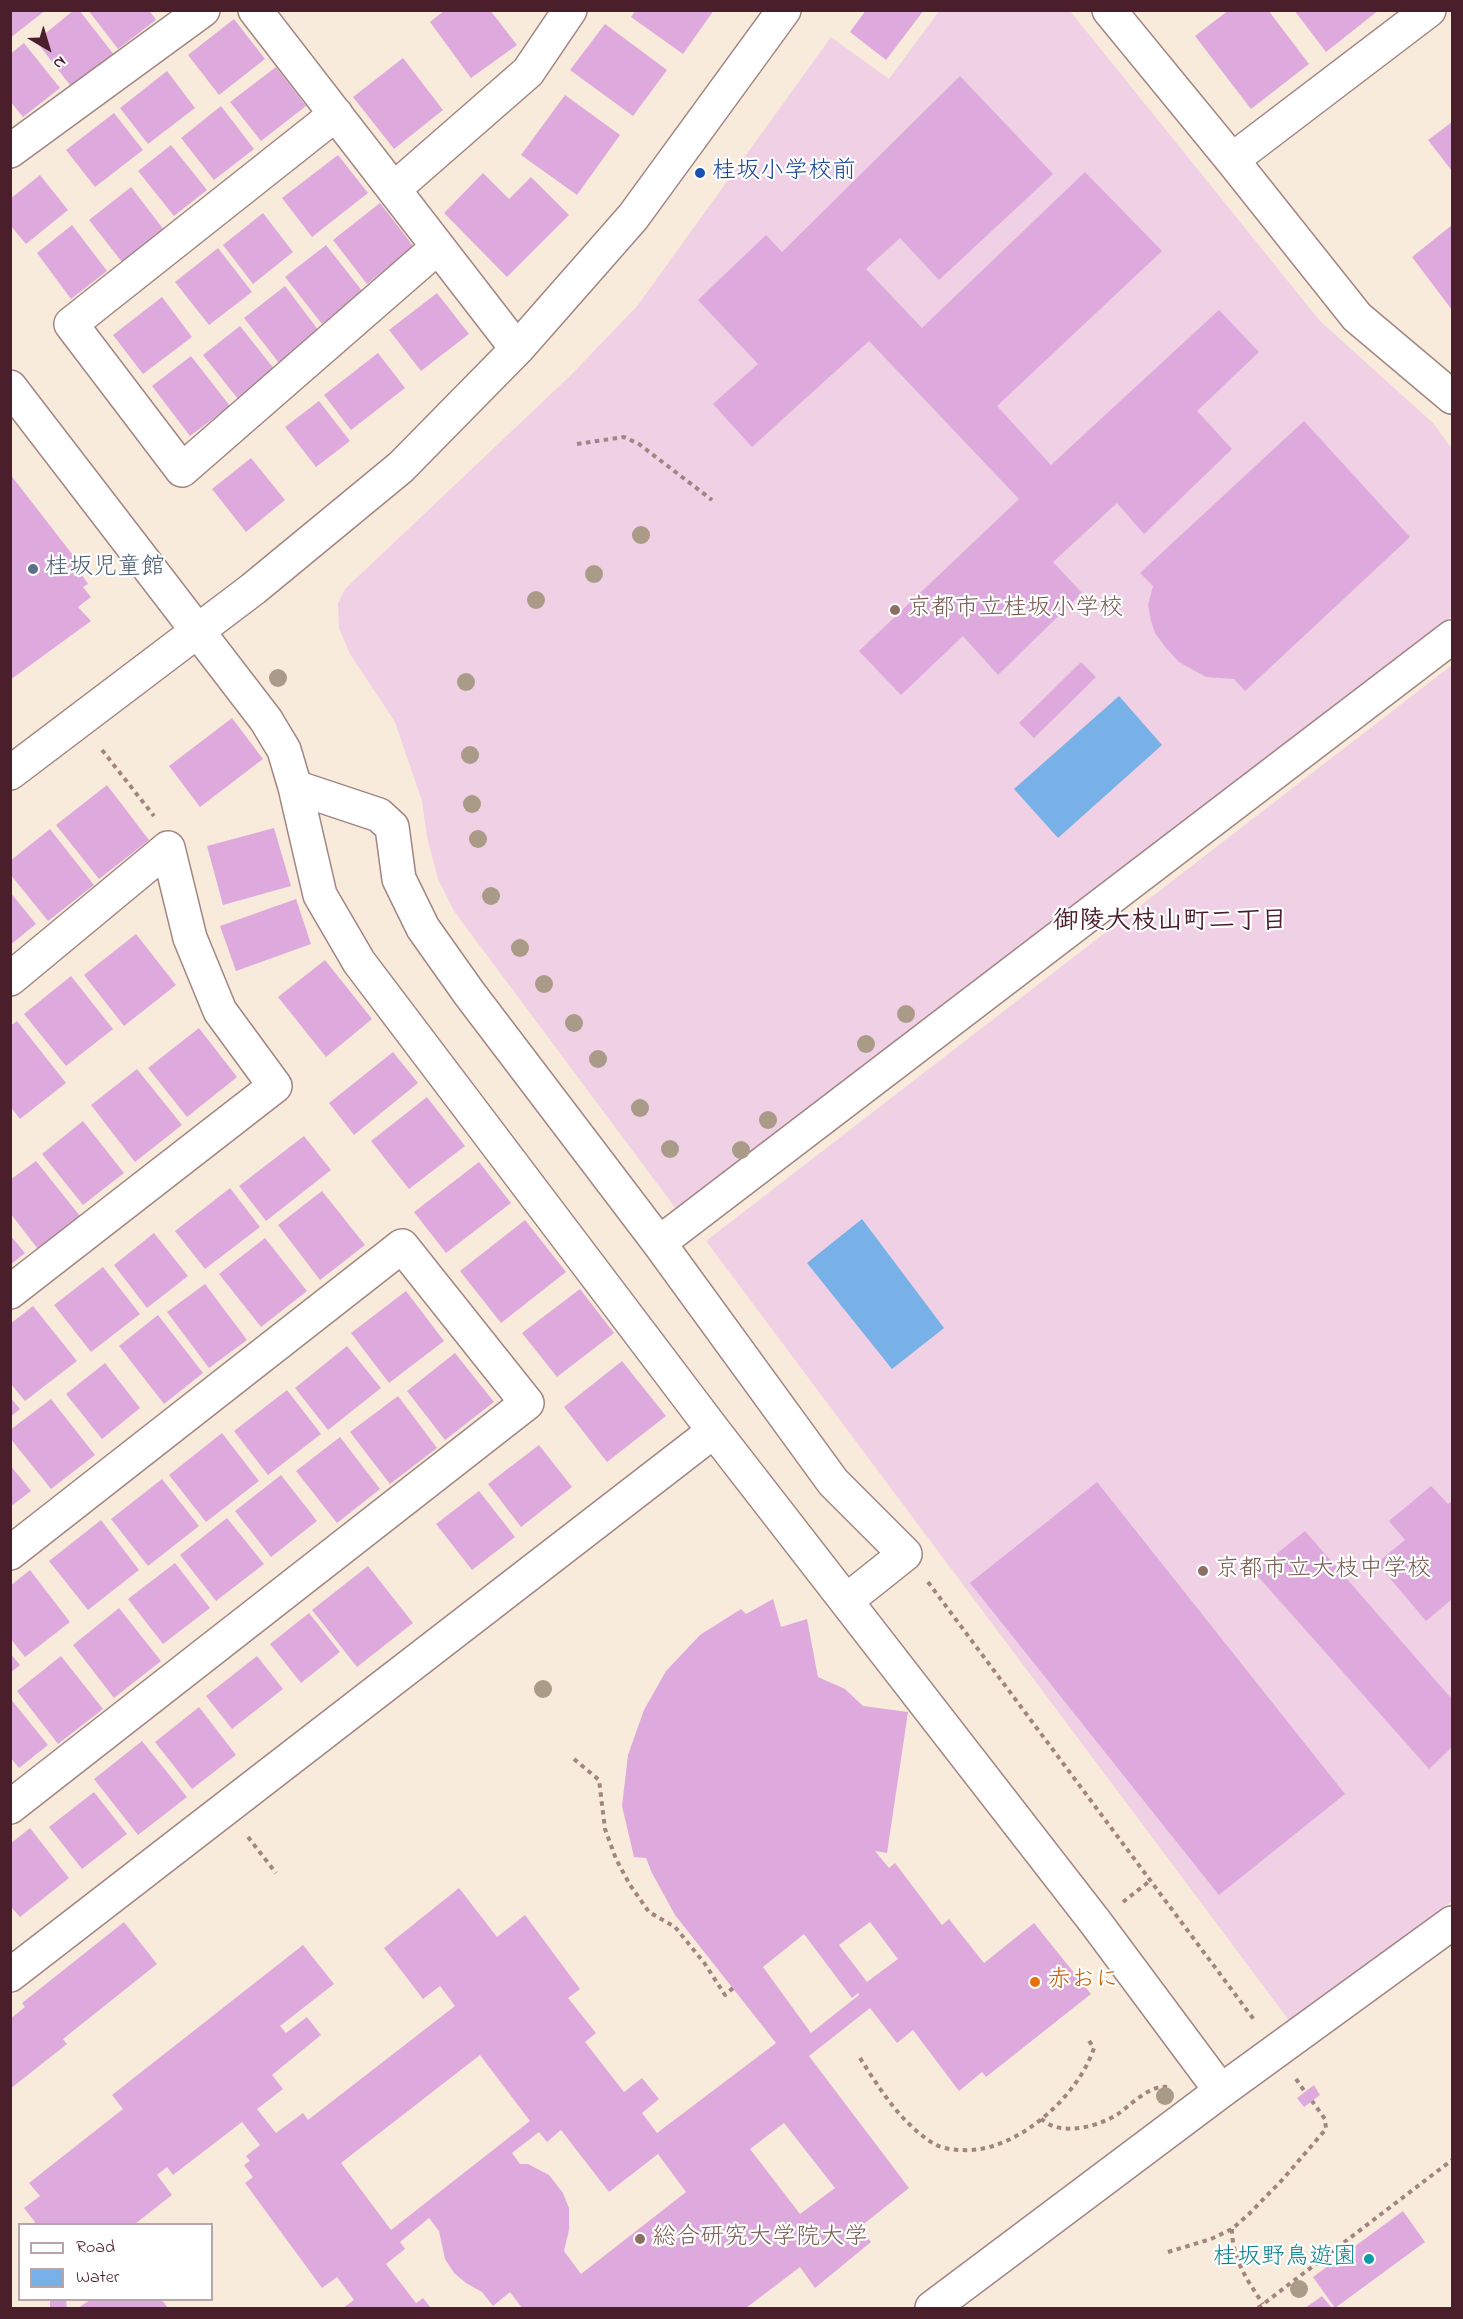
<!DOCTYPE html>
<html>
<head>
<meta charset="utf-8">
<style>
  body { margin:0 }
  #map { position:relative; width:1463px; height:2319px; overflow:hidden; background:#f9ebdb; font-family:"Indie Flower",sans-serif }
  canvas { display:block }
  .frame { position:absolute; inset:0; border:12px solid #4a1f2b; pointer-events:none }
  .legend { position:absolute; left:18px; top:2223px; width:195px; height:78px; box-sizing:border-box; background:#fff; border:2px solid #b7a5aa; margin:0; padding:8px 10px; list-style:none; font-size:18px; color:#4a1f2b }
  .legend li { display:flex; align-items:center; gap:12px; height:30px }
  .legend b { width:30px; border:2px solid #b7a5aa }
  .north { position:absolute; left:18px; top:18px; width:60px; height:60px; -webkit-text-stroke:4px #fff; paint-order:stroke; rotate:142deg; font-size:16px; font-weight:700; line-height:24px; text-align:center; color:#4a1f2b }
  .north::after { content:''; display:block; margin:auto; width:21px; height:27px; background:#4a1f2b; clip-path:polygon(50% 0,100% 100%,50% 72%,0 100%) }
</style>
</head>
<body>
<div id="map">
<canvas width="1463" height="2319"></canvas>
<div class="frame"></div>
<ul class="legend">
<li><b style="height:8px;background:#fff"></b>Road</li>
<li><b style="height:16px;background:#77b1e8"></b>Water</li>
</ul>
<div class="north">N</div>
</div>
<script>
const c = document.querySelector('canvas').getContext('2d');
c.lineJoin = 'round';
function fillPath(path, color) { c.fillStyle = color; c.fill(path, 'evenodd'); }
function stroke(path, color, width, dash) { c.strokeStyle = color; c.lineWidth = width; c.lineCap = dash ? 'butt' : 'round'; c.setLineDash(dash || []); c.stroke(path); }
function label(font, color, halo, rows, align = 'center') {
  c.font = font + ' "Indie Flower","Klee One",sans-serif'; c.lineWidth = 4.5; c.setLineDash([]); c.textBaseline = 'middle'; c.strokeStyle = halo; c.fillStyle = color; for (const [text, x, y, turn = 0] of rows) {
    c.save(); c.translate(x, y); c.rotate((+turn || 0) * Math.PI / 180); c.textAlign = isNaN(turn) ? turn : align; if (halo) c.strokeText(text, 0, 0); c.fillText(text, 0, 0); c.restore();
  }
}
fillPath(new Path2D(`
  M939,11H1070L1320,321L1434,424L1452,449V616L679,1213L454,911L438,879L427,837L422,801L395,722L350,654L339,628L338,603L345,589L572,374L638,305L831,37L889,79Z
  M1452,665V1901L1291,2023L706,1241Z`), '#efd0e5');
fillPath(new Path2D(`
  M1119,696L1162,745L1058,838L1014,789Z
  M862,1219L944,1328L892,1369L807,1263Z`), '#77b1e8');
fillPath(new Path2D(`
  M10,10H46L10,38Z
  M74,10H79L115,56L73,89L36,41Z
  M88,10H149L156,20L118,49Z
  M445,10H490L517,45L471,78L430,22Z
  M636,10H714L683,54L631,17Z
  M866,10H924L886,60L850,32Z
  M1229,10H1268L1309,64L1251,109L1195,36Z
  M1294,10H1379L1326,52Z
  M234,19L265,59L219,95L188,55Z
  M605,24L667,70L633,116L570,70Z
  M24,43L60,88L23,117L10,101V54Z
  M403,58L443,110L394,149L353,97Z
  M276,67L306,106L261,141L230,102Z
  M167,71L195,108L148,144L120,108Z
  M960,76L1053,174L939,280L900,238L866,269L922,328L1085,172L1162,251L997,406L1051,465L1219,310L1259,352L1197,411L1232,449L1144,534L1117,503L1053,562L1082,593L998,675L963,636L901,695L859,651L1019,499L869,341L752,447L713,404L758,364L698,300L766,235L782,252Z
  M565,95L620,135L577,195L521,155Z
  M221,106L254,149L214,180L181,138Z
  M114,113L143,150L95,187L66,150Z
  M1452,122V171L1428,140Z
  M171,145L207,190L174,216L138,171Z
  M338,155L368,193L312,237L282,198Z
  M483,173L509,199L531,177L569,215L507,277L444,213Z
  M40,175L68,210L26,244L10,225V199Z
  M131,187L164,230L122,262L89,220Z
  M380,203L414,247L367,284L333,240Z
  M263,213L293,252L253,284L223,245Z
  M72,225L107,271L71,299L37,253Z
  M1452,225V310L1412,257Z
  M326,245L363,292L322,324L285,277Z
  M218,248L252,292L209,325L175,282Z
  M285,286L319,331L279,363L244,318Z
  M437,293L469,334L421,371L389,330Z
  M162,297L192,337L143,374L113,335Z
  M240,326L275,370L238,399L203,355Z
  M378,353L405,388L351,430L324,395Z
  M191,356L230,406L190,436L152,386Z
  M319,401L350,441L316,467L285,427Z
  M1304,421L1410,537L1245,691L1234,679L1206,677L1195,671L1179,662L1166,648L1155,633L1151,621L1148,605L1153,586L1140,573Z
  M251,458L285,500L246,532L212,489Z
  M10,474L86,572L82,575L88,584L83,587L91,597L78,607L91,621L10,680Z
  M1081,662L1096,677L1034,738L1019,723Z
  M232,718L263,759L200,807L169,766Z
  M107,785L149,840L99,879L56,825Z
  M274,828L291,886L223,905L207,846Z
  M50,829L94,885L48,921L10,874V861Z
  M10,892L36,924L10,945Z
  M296,899L311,944L236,971L220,926Z
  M136,934L176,985L124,1026L84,975Z
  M325,960L372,1019L326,1057L278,997Z
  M71,976L113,1029L66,1066L24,1014Z
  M17,1021L66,1083L20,1119L10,1106V1026Z
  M199,1028L237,1077L187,1117L148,1068Z
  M393,1052L418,1083L354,1135L329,1103Z
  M137,1069L182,1125L135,1162L91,1105Z
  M427,1097L465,1146L409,1189L371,1141Z
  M83,1121L124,1173L83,1205L42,1154Z
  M304,1136L331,1170L266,1221L239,1186Z
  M36,1161L80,1216L38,1249L10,1213V1180Z
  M479,1162L511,1203L446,1253L414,1212Z
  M230,1188L260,1227L205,1269L175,1231Z
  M322,1191L365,1245L320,1280L278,1225Z
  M525,1220L566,1272L501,1323L460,1271Z
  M154,1233L188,1276L147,1308L114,1265Z
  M10,1235L25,1253L10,1265Z
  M265,1238L307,1291L261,1327L219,1274Z
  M103,1267L140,1314L91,1352L54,1305Z
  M205,1284L247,1340L209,1368L167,1312Z
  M580,1289L614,1333L557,1377L522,1333Z
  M406,1291L444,1341L389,1383L351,1333Z
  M33,1306L77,1361L25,1401L10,1383V1324Z
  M158,1315L203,1373L164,1404L119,1346Z
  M347,1346L381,1388L328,1430L295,1388Z
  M455,1353L494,1402L445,1440L407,1391Z
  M622,1361L666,1416L607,1462L564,1407Z
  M105,1363L140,1408L102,1439L66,1394Z
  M287,1390L321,1434L268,1475L234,1431Z
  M398,1396L437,1448L390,1484L350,1432Z
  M10,1397L20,1409L10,1417Z
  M51,1399L95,1455L51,1489L10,1438V1430Z
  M222,1433L259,1481L206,1522L169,1475Z
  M340,1437L380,1489L337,1523L296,1471Z
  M539,1445L572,1487L521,1527L488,1484Z
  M10,1465L31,1491L10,1507Z
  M281,1475L317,1521L271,1557L235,1511Z
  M162,1479L199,1526L148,1566L111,1519Z
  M1097,1482L1345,1794L1219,1895L970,1583Z
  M1431,1486L1448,1504L1452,1501V1599L1426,1621L1377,1563L1405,1540L1389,1521Z
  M479,1491L515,1537L472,1570L436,1524Z
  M227,1518L264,1564L216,1601L180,1555Z
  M101,1520L139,1570L88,1610L49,1561Z
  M1305,1531L1450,1697L1452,1695V1747L1429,1769L1254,1572Z
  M175,1563L210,1608L163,1644L128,1599Z
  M368,1566L413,1623L357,1667L312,1610Z
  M30,1570L70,1622L25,1657L10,1638V1586Z
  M773,1599L781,1627L807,1619L818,1677L845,1689L863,1706L908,1712L887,1853L875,1851L889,1868L895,1863L942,1925L949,1919L984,1963L1034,1923L1091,1994L986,2077L982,2072L959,2091L913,2030L897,2043L870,2008L809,2056L909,2188L860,2227L871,2242L815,2288L800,2267L746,2308H522L510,2292L493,2306L482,2292L466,2283L454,2273L445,2259L439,2231L429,2218L400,2242L405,2249L386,2264L416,2303L423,2298L431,2308H343L354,2300L337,2277L322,2288L245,2183L253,2177L244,2165L250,2161L246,2156L260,2145L242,2122L173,2175L167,2167L157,2175L172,2195L135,2224H33L35,2222L24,2208L40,2196L29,2183L123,2109L112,2095L303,1945L334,1984L280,2026L286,2033L307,2017L321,2035L272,2075L283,2089L257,2109L276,2133L303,2113L308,2120L455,2006L440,1986L423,1999L384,1948L459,1888L497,1937L525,1915L580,1989L568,1998L596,2033L585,2042L624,2092L642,2078L659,2099L642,2113L657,2133L776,2043L675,1915L652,1873L646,1858L634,1857L622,1806L628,1755L644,1710L666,1671L700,1635L741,1609L746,1614ZM870,1922L898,1959L867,1982L839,1945ZM804,1934L852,1998L858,1993L859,1995L811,2033L763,1967ZM480,2055L530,2121L391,2230L341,2163ZM784,2123L835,2188L800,2214L750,2149ZM561,2130L609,2192L658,2154L686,2192L581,2274L564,2251L569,2230V2208L563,2193L549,2175L528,2164H520L512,2153L539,2132L547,2142Z
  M119,1608L161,1661L114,1698L73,1645Z
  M309,1613L340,1652L301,1683L270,1644Z
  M10,1653L20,1665L10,1673Z
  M61,1656L103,1709L58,1744L17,1691Z
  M257,1656L283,1689L232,1729L206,1696Z
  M10,1698L48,1745L19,1768L10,1757Z
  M199,1707L236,1755L192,1789L155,1742Z
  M142,1741L187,1797L138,1835L94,1779Z
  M94,1792L127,1834L82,1869L49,1827Z
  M30,1828L69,1878L20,1917L10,1906V1844Z
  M124,1922L157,1964L63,2039L67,2044L10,2089V2019L25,2007L22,2003Z
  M1314,2085L1320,2095L1304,2107L1297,2098Z
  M1403,2211L1425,2242L1335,2308L1313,2277Z
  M1322,2296L1332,2308H1305Z
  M50,2300H66L67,2308H50Z
  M90,2300H162L168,2308H78Z`), '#deaadd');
const minor = new Path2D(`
  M255,10L517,349
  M1109,10L1232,160L1357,317L1452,397
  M336,114L71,324L182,470L438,247
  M10,151L203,10
  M1232,160L1429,10
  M394,189L528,72L570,10
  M10,387L266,720L284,750L295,787L320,895L359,962L714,1431L1096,1923L1221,2091
  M10,773L253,589L401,467L517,349L633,217L784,10
  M295,787L379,815L392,827L399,879L423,928L469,993L659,1243L833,1482L905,1554L846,1601
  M10,979L168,848L190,938L220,1011L275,1086L10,1292
  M659,1243L1452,637
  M10,1553L402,1246L527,1403L10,1807
  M10,1975L714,1431
  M932,2308L1221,2091L1452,1923`);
stroke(minor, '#a28583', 36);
stroke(new Path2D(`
  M577,444L624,437L639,444L712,500
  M102,750L154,816
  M928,1582L1255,2021
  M574,1759L599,1780L605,1829L616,1859L630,1885L649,1912L675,1927L705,1964L725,1995L733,1988
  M248,1837L276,1873
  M1123,1902L1151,1880
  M860,2058C881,2091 901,2123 934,2144C942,2148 952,2150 961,2150C1015,2154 1078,2097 1094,2048L1087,2038
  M1296,2079L1305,2092
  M1041,2119C1044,2121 1049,2125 1053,2126C1072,2133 1101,2125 1118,2114C1131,2105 1149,2085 1167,2087
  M1232,2229C1232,2258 1247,2280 1263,2304
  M1168,2252L1211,2239L1232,2229L1249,2214L1283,2179L1326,2129L1325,2119L1312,2101
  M1258,2308L1452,2160`), '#a28583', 4, [4.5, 4.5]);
stroke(minor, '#fff', 33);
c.fillStyle = '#a99b88';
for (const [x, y] of [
  [641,535],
  [594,574],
  [536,600],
  [278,678],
  [466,682],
  [470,755],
  [472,804],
  [478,839],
  [491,896],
  [520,948],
  [544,984],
  [906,1014],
  [574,1023],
  [866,1044],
  [598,1059],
  [640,1108],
  [768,1120],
  [670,1149],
  [741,1150],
  [543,1689],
  [1165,2096],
  [1299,2289]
]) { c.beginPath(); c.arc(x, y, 9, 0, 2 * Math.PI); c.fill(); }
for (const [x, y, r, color] of [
  [700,173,6,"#1a4fb4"],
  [33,569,6,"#5c6f8a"],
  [895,610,6,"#8d6e63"],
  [1203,1571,6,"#8d6e63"],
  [1035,1982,6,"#e8710a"],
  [640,2239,6,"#8d6e63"],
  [1369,2259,6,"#0f9aa8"]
]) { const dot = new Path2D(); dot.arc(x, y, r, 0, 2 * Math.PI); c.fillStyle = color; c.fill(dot); stroke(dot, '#fff', 2); }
label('24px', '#164399', '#fff', [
  ["桂坂小学校前",712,173]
], 'left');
label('24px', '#4e5e75', '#fff', [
  ["桂坂児童館",45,569]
], 'left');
label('24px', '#785e54', '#fff', [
  ["京都市立桂坂小学校",907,610],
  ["京都市立大枝中学校",1215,1571],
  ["総合研究大学院大学",652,2239]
], 'left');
label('24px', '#c56008', '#fff', [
  ["赤おに",1047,1982]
], 'left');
label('24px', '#0d838f', '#fff', [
  ["桂坂野鳥遊園",1357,2259]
], 'right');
label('bold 26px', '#4a1f2b', '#fff', [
  ["御陵大枝山町二丁目",1170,924]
]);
</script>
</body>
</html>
